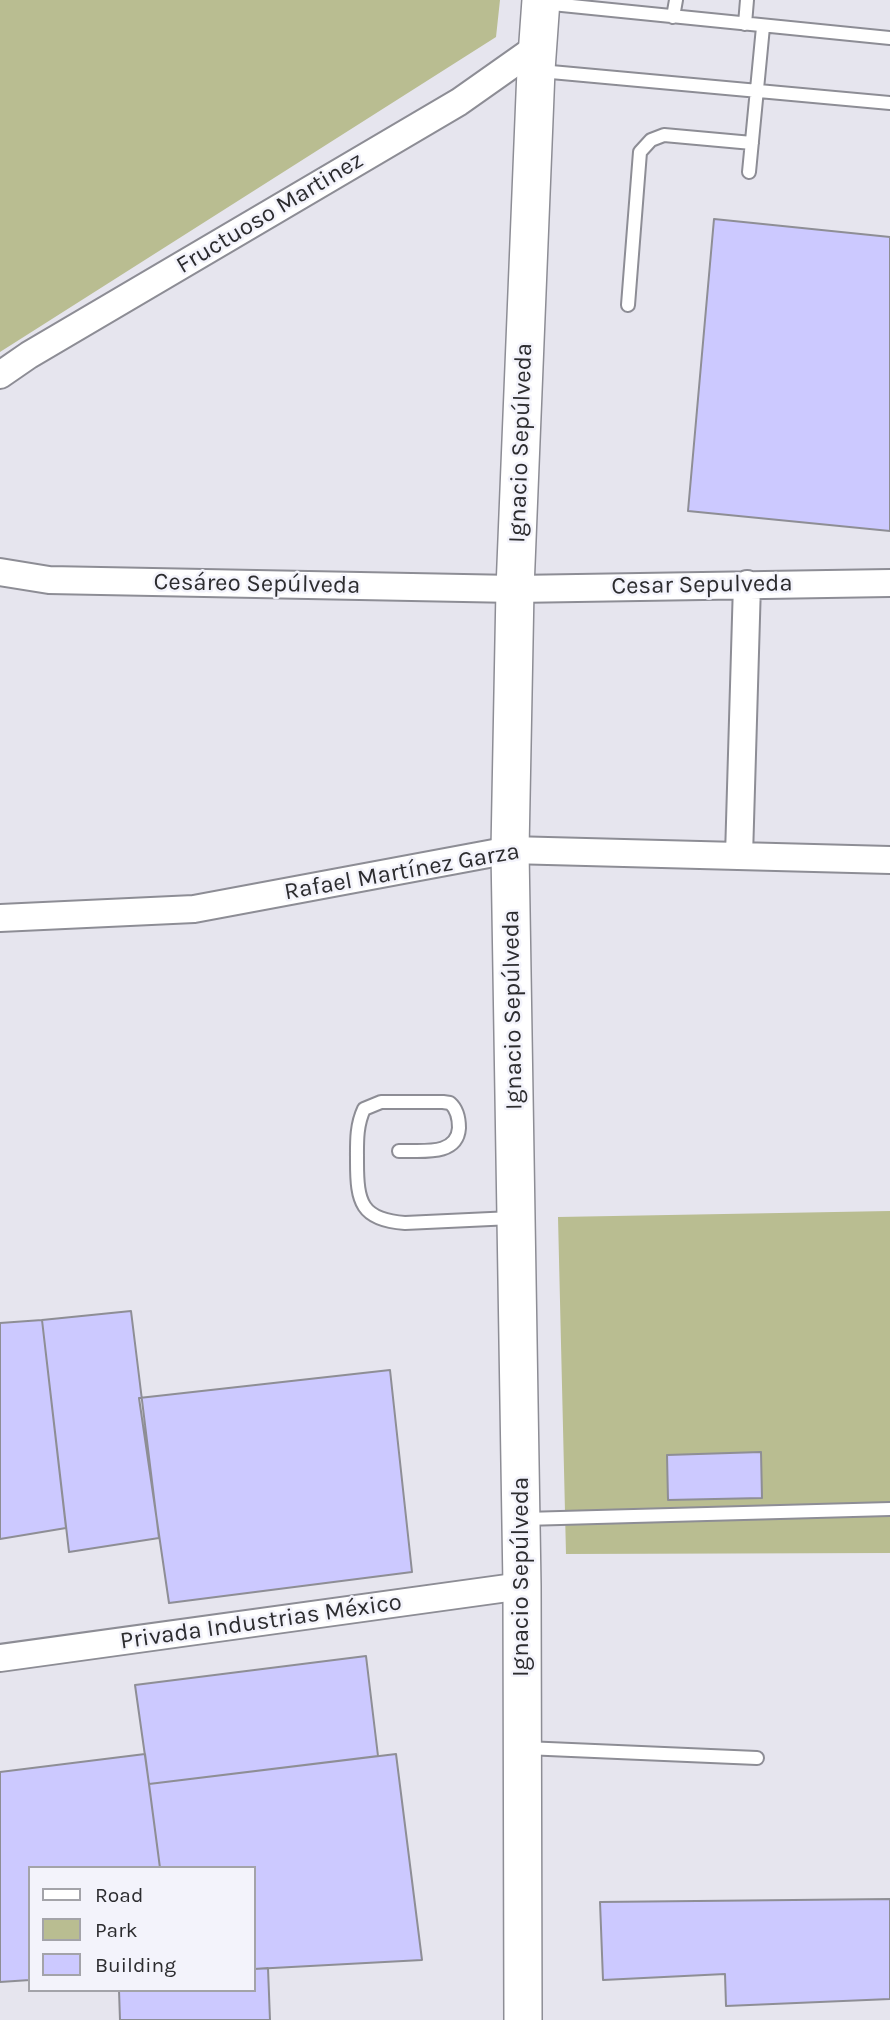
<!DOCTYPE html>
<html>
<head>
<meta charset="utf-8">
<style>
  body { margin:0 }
  #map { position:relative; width:890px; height:2020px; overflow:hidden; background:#e6e5ee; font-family:Karla,sans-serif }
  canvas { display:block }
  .legend { position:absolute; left:28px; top:1866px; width:228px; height:126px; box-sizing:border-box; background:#f3f3fb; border:2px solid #a3a3a9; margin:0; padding:9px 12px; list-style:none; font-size:21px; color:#2c2c2f }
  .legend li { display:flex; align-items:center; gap:14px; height:35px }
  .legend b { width:35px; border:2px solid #a3a3a9 }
</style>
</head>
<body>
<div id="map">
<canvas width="890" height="2020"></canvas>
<ul class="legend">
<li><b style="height:9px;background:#fff"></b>Road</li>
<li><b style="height:19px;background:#b9bd91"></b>Park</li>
<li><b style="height:19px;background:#ccc9ff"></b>Building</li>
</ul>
</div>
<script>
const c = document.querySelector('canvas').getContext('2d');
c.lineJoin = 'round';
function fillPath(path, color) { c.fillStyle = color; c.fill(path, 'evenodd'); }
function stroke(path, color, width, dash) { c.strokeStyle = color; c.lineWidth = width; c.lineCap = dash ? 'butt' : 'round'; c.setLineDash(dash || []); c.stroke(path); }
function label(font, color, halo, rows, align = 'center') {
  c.font = font + ' Karla,sans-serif'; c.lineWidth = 5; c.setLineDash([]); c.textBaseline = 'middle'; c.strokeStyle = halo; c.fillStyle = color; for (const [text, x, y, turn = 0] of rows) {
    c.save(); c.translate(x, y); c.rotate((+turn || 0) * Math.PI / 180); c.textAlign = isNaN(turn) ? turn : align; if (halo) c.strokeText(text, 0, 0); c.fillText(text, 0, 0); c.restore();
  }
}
fillPath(new Path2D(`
  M0,0H500L496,37L0,352Z
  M890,1211V1553L566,1554L558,1217Z`), '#b9bd91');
const building = new Path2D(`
  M714,219L890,237V531L688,511Z
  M131,1311L159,1538L69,1552L42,1320Z
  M42,1320L66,1528L0,1539V1323Z
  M390,1370L412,1572L169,1603L139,1398Z
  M761,1452L762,1498L668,1500L667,1455Z
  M366,1656L378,1756L149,1784L135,1685Z
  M145,1754L160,1868H30V1980L0,1982V1772Z
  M396,1754L422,1960L254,1969V1868H160L149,1784Z
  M890,1899V1999L726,2006L725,1974L603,1980L600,1902Z
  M268,1968L270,2020H120L119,1990H254V1969Z`);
fillPath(building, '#ccc9ff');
stroke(building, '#8e8e95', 2);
const lane = new Path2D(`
  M542,3L890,38
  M673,17L676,0
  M745,24L747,0
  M540,71L890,103
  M749,172L763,27
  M628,305L640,152L651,140L664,135L752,143
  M399,1151C420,1150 457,1157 459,1128C459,1119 457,1109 450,1103L443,1102H381L364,1109C356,1126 357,1143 357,1162C357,1202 361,1220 405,1223L512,1218
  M524,1519L890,1509
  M525,1748L757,1758`);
const street = new Path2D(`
  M0,375L29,355L459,102L537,47
  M0,572L49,580L515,589L890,583
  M739,856L747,584
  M0,918L194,909L510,850L890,860
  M0,1658L522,1586`);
const secondary = new Path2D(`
  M523,2020L522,1586L510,850L515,589L536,70L541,0`);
stroke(lane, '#8d8d95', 16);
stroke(street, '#8d8d95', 30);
stroke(secondary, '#8d8d95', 40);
stroke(lane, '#fff', 12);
stroke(street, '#fff', 26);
stroke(secondary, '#fff', 37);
label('24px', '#2c2c2f', '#f3f3fb', [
  ["Fructuoso Martinez",270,213,-31],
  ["Ignacio Sepúlveda",521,443,-88],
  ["Cesáreo Sepúlveda",257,584,1],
  ["Cesar Sepulveda",702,585,-1],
  ["Rafael Martínez Garza",402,872,-10],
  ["Ignacio Sepúlveda",513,1010,-91],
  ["Ignacio Sepúlveda",521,1577,-90],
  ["Privada Industrias México",261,1622,-8]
]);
</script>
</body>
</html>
